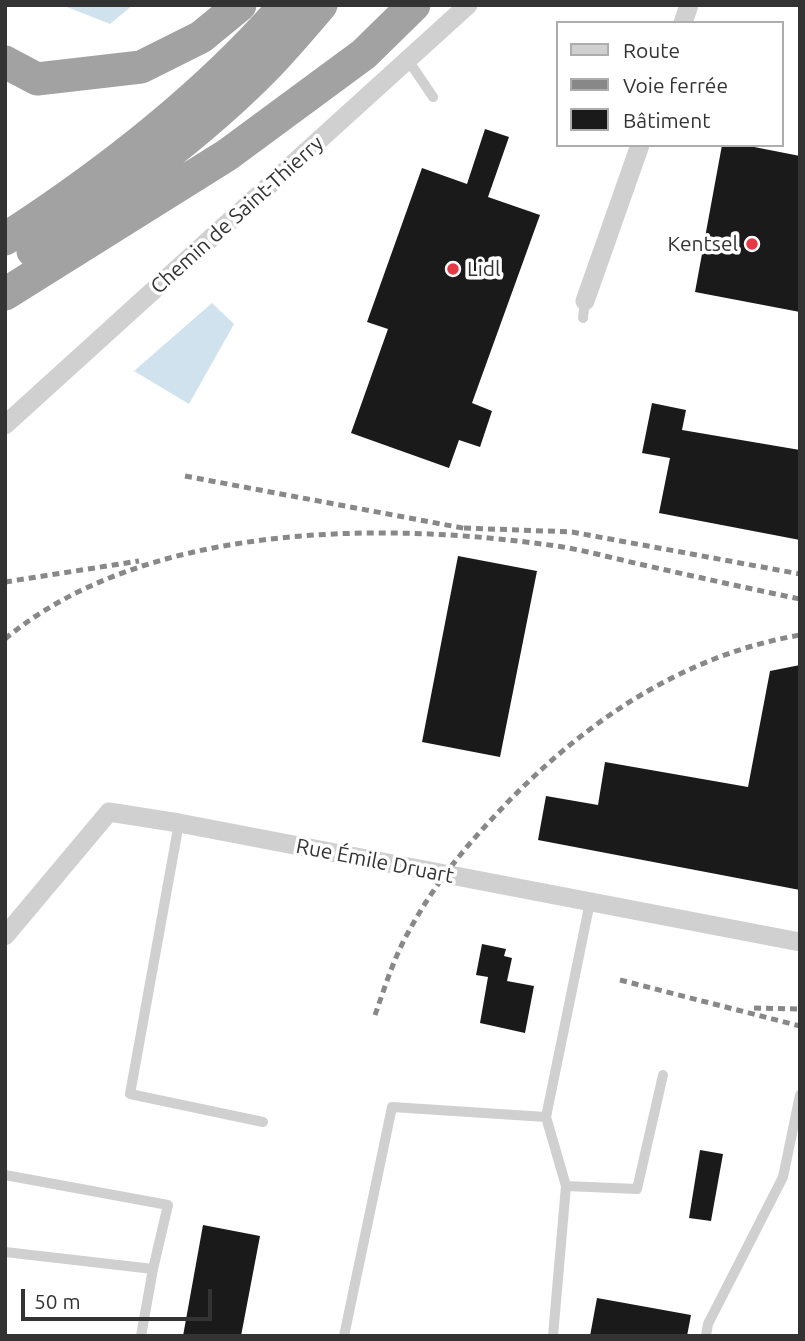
<!DOCTYPE html>
<html>
<head>
<meta charset="utf-8">
<style>
  body { margin:0 }
  #map { position:relative; width:805px; height:1341px; overflow:hidden; background:#fff; font-family:Ubuntu,sans-serif }
  canvas { display:block }
  .frame { position:absolute; inset:0; border:7px solid #333; pointer-events:none }
  .legend { position:absolute; left:556px; top:21px; width:228px; height:126px; box-sizing:border-box; background:#fff; border:2px solid #adadad; margin:0; padding:9px 12px; list-style:none; font-size:21px; color:#333 }
  .legend li { display:flex; align-items:center; gap:14px; height:35px }
  .legend b { width:35px; border:2px solid #adadad }
  .scale { position:absolute; left:21px; top:1289px; width:191px; height:32px; box-sizing:border-box; border:4px solid #333; border-top:0; padding-left:9px; font-size:21px; line-height:24px; white-space:nowrap; color:#333; -webkit-text-stroke:5px #fff; paint-order:stroke }
</style>
</head>
<body>
<div id="map">
<canvas width="805" height="1341"></canvas>
<div class="frame"></div>
<ul class="legend">
<li><b style="height:9px;background:#d0d0d0"></b>Route</li>
<li><b style="height:9px;background:#888"></b>Voie ferrée</li>
<li><b style="height:19px;background:#1a1a1a"></b>Bâtiment</li>
</ul>
<div class="scale">50 m</div>
</div>
<script>
const c = document.querySelector('canvas').getContext('2d');
c.lineJoin = 'round';
function fillPath(path, color) { c.fillStyle = color; c.fill(path, 'evenodd'); }
function stroke(path, color, width, dash) { c.strokeStyle = color; c.lineWidth = width; c.lineCap = dash ? 'butt' : 'round'; c.setLineDash(dash || []); c.stroke(path); }
function label(font, color, halo, rows, align = 'center') {
  c.font = font + ' Ubuntu,sans-serif'; c.lineWidth = 7; c.setLineDash([]); c.textBaseline = 'middle'; c.strokeStyle = halo; c.fillStyle = color; for (const [text, x, y, turn = 0] of rows) {
    c.save(); c.translate(x, y); c.rotate((+turn || 0) * Math.PI / 180); c.textAlign = isNaN(turn) ? turn : align; if (halo) c.strokeText(text, 0, 0); c.fillText(text, 0, 0); c.restore();
  }
}
fillPath(new Path2D(`
  M62,5H133L110,24Z
  M212,303L234,324L189,404L134,371Z`), '#cfe2ee');
fillPath(new Path2D(`
  M485,129L509,137L488,197L540,215L472,403L492,411L480,447L459,440L449,468L351,433L388,329L367,322L422,168L467,184Z
  M722,145H744L800,156V312L695,292Z
  M652,403L686,410L682,430L800,450V540L659,513L670,458L642,453Z
  M458,556L537,571L500,757L422,742Z
  M800,665V890L538,840L546,796L598,805L605,762L748,787L770,671Z
  M482,944L506,949L504,956L512,958L507,981L534,986L525,1033L480,1023L488,977L476,975Z
  M700,1150L723,1154L711,1221L689,1218Z
  M203,1225L260,1236L241,1336H183Z
  M597,1298L691,1315L687,1336H590Z`), '#1a1a1a');
stroke(new Path2D(`
  M408,60L433,97
  M583,318L585,301
  M179,823L130,1094L263,1122
  M546,1117L566,1186L553,1336
  M5,1175L168,1205L153,1269
  M566,1186L637,1189L663,1075
  M5,1252L153,1269L141,1336
  M344,1336L392,1107L546,1117L590,902
  M706,1336L708,1324L783,1177L800,1095`), '#d0d0d0', 10);
stroke(new Path2D(`
  M683,23L689,5
  M585,301L640,145
  M5,425L468,5
  M5,936L109,812L179,823L800,942`), '#d0d0d0', 19);
stroke(new Path2D(`
  M5,62L37,79L141,67L201,37L240,5
  M5,239C107,173 205,97 285,5
  M33,251C115,195 198,137 268,65C286,46 304,25 321,5
  M5,294L227,155L364,54L414,5`), '#a2a2a2', 33);
stroke(new Path2D(`
  M185,476L468,529
  M464,528L572,532L800,574
  M5,582L139,561
  M5,639C145,522 385,521 556,546C584,550 612,558 639,564C693,576 746,588 800,599
  M620,980L800,1026
  M754,1008L800,1009
  M375,1015C385,987 394,957 409,931C431,890 459,854 491,820C573,730 677,656 800,635`), '#888', 5, [7, 5]);
for (const [x, y, r, color] of [
  [752,244,7,"#e63946"],
  [453,269,7,"#e63946"]
]) { const dot = new Path2D(); dot.arc(x, y, r, 0, 2 * Math.PI); c.fillStyle = color; c.fill(dot); stroke(dot, '#fff', 2.5); }
label('21px', '#333', '#fff', [
  ["Chemin de Saint-Thierry",237,215,-42],
  ["Rue Émile Druart",375,861,11]
]);
label('21px', '#333', '#fff', [
  ["Kentsel",738,244],
  ["Lidl",467,269,"left"]
], 'right');
</script>
</body>
</html>
